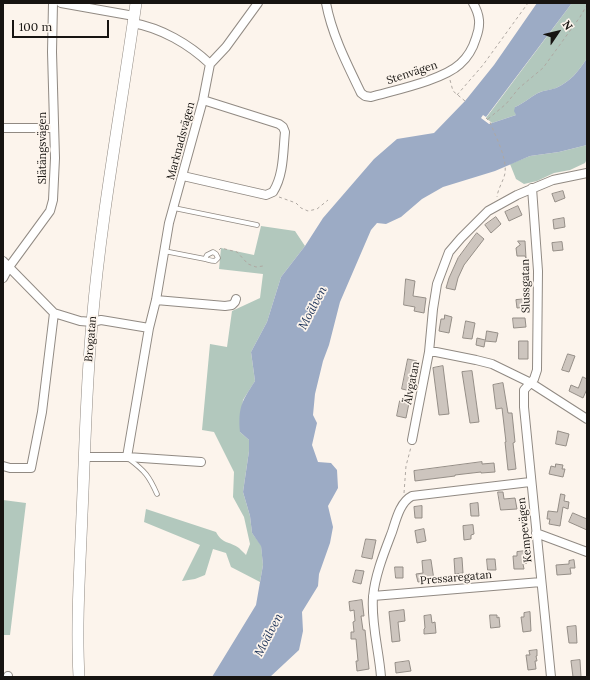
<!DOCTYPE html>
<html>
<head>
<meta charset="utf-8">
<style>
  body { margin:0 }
  #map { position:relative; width:590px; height:680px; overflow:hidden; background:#fcf4ec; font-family:Lora,serif }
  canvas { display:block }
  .frame { position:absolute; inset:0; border:4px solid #171411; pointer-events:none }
  .north { position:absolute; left:538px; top:12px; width:40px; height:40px; -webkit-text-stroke:3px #fcf4ec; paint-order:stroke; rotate:55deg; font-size:11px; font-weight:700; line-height:16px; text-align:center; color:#171411 }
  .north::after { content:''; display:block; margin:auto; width:14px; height:18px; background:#171411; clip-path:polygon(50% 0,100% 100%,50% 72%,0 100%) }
  .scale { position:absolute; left:12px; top:20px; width:97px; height:18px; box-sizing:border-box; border:2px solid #171411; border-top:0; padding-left:5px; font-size:12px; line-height:14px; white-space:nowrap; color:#171411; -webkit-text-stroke:3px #fcf4ec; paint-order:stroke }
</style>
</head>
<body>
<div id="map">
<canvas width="590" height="680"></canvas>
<div class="frame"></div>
<div class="north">N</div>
<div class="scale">100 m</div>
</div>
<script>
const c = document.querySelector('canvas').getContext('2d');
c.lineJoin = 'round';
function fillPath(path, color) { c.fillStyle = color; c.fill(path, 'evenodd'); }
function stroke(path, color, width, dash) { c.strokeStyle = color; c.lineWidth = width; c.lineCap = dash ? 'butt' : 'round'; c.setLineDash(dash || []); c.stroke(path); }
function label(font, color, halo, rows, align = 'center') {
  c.font = font + ' Lora,serif'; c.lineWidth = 3.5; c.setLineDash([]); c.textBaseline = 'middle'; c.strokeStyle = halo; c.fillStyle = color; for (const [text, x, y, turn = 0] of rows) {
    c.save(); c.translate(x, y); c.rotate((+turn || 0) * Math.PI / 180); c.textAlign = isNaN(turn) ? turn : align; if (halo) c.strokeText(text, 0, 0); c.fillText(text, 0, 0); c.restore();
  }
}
fillPath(new Path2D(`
  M572,3H587V58C579,71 570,82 556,88C551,90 544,90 538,93C530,97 523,104 515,107L516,115L492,123L486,118Z
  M587,145V159L585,163L570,170L554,173L537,181L524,184L516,179L510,164L530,156L559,152Z
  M261,226L295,231L305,246L281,277L267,322L251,352L255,381L243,400L240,432L249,440V451L243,492L250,516L252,533L261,545L263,565L260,582L231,567L226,553L213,549L205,575L195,579L182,581L200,545L144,522L146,509L216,532C222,544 229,541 239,548C241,550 244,553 246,555L250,544L244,517L233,497L234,472L214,432L202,430L210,344L227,347L232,311L260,298L263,274L219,269L221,248L254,255Z
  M3,500L26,503L10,635H3Z`), '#b2c8bd');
fillPath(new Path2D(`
  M537,3H572L486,117L483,115L481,118L489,124L516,115L514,111L515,107C523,104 530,97 538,93C544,90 550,90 556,88C570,82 579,71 587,58V145L559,152L530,156L495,171L443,187L422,199L401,217L386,224L377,223L371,230L340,302L329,345L323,361L315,394L313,415L317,423L312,445L318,462L331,463L337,470L338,488L328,506L333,527L330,543L319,574L318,586L302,612L303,631L299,650L270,677H212L256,605L263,565L261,546L252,533L250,516L243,492L249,451V440L240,432C238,407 242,401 255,381L251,352L267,322L281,277L305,246L323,218L374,159L397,139L434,133L465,101L494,65Z`), '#9cabc5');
const building = new Path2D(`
  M563,191L565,198L555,202L552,194Z
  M518,206L522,215L509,221L505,212Z
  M496,217L501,224L491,233L485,225Z
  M564,218L565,227L554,229L553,220Z
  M477,233L484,239L464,265L458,278L455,290L446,288L449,278L458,258Z
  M518,241H525L526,258L525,256H517L516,248L520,245Z
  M562,242L563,250L553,251L552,243Z
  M406,279L415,281L413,296L426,298L424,313L414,311L415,307L404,305Z
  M527,299V307L517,308L516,300Z
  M445,315L452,317L449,333L439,331L441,319H444Z
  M513,318H525L526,327L514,328Z
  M466,321L475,323L472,339L463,338Z
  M487,331L498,333L496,342L485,341L484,347L476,345L477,338L485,340Z
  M519,341H528V359H519Z
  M568,354L575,356L569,372L562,370Z
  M408,359L417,361L411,391L402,389Z
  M443,366L449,414L439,415L433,368Z
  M472,371L479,422L470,423L462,372Z
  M583,377L587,379V389L583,398L569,391L571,385L578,388Z
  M503,383L508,413H512L515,442L513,443L516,469L508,470L505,442H506L502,408L496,409L493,385Z
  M400,401L409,403L406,418L397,416Z
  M558,431L569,434L566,446L556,444Z
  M482,462V464L494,463L495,472L481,473V472L455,475V476L415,481L414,471Z
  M556,464L563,465L562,469H565L563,477L549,474L551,466L555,467Z
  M498,492H503L504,499L515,498L517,509L501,510Z
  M561,494L565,495L564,501L569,502L568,509L563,507L560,526L549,524L550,519H547L548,511L557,512Z
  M478,503L479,516H471L470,504Z
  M422,506V518H415L414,507Z
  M573,513L587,519V530L569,522Z
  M473,525L474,534L471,535V539L464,540L463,526Z
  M424,529L426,541L417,543L415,531Z
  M366,539L376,540L372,559L362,557Z
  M526,551L527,563L523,564L524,569H514L513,556H517V552Z
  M462,558L463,573L455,574L454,559Z
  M487,559H495L496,570H488Z
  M431,560L434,580L418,582L416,574L423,573L422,561Z
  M574,560L575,568H570L571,574L557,575L556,565L569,564V561Z
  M395,567H403V578H396Z
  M356,570L364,571L361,584L353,582Z
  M362,600L364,616H361L363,630H365L369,669L357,671L356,661H358L356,639H351V632H354L353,622L355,621L354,610L350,611L349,602Z
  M404,610L405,621L398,622L400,641L392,642L389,612Z
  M530,612L531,631L523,632L521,617H524V613Z
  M431,615L432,623L435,622L436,633L424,634V629L425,628L424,616Z
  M490,615H497V618L499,617L500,627L491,628Z
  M576,626L577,643H569L567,627Z
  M537,650V656H536L537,661H535L536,669L528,670L526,655H530L529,651Z
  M580,660L581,677H573L571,661Z
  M409,661L411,671L396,673L395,663Z`);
fillPath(building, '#cdc5be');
stroke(building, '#958e87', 1);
const service = new Path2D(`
  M174,208L257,225
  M164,251L205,259C209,260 211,261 215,261L218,258L216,254L213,252L207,255L205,259
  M129,459C145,471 149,476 157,494`);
const minor = new Path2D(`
  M61,3L134,16
  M326,3C332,35 347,64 361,93L365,96L371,97C395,90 443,80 460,64C468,57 473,48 476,38C481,25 480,15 473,3
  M133,23C161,28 189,44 210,64
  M3,128H54
  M183,176L266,195L273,192C284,175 283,151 285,132L283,127L279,124L203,100
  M532,188L538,271L537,370L534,379L524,390V407L551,677
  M3,261L54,313L80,321L92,322L101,320L149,328
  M3,278L9,267L50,211L53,200L55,158L52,52L53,3
  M156,300L225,306L232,305L235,302L236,299
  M429,352H436L476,360L492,364L531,383L587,419
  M412,440L429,352L433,309L437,284L449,252L461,238L488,211L517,195L553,180L587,173
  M84,457H127L201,462
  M127,457L149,328L156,300L169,223L203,100L210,64L226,47L258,3
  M3,466L10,468H31L42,412L54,313
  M536,533L587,552
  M373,596L541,582
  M8,676V677
  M381,677C379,650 371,624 373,597C375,575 384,553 392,532C396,520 400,502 412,496L530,482`);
const secondary = new Path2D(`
  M79,677C76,623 80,568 82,514C85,450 86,387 92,323C101,216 121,110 136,3`);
stroke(service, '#918a83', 5.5);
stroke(minor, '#918a83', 10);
stroke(secondary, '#918a83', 12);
stroke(new Path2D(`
  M450,80L453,91L465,101
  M457,95L483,65L528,3
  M486,118L490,122C496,138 507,157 505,173C504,180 498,188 497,197
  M488,119L506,104L519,88L543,68L580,17L587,5
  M279,197L296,203L301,208L308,211L317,209L328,200
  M219,250L221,248L237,252L248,264L256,267L263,266
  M404,493L406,466L411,447`), '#afa8a2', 1, [3, 3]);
stroke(service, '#fff', 4);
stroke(minor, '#fff', 8);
stroke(secondary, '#fff', 11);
label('11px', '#171411', '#fcf4ec', [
  ["Stenvägen",412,73,-18],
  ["Marknadsvägen",181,141,-75],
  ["Slätängsvägen",43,148,-90],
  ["Slussgatan",526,286,-91],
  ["Brogatan",91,339,-85],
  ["Älvgatan",412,383,-79],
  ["Kempevägen",525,530,-96],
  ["Pressaregatan",456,578,-5]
]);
label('italic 12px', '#21375c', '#fcf4ec', [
  ["Moälven",313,308,-62],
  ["Moälven",269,635,-62]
]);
</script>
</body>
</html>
